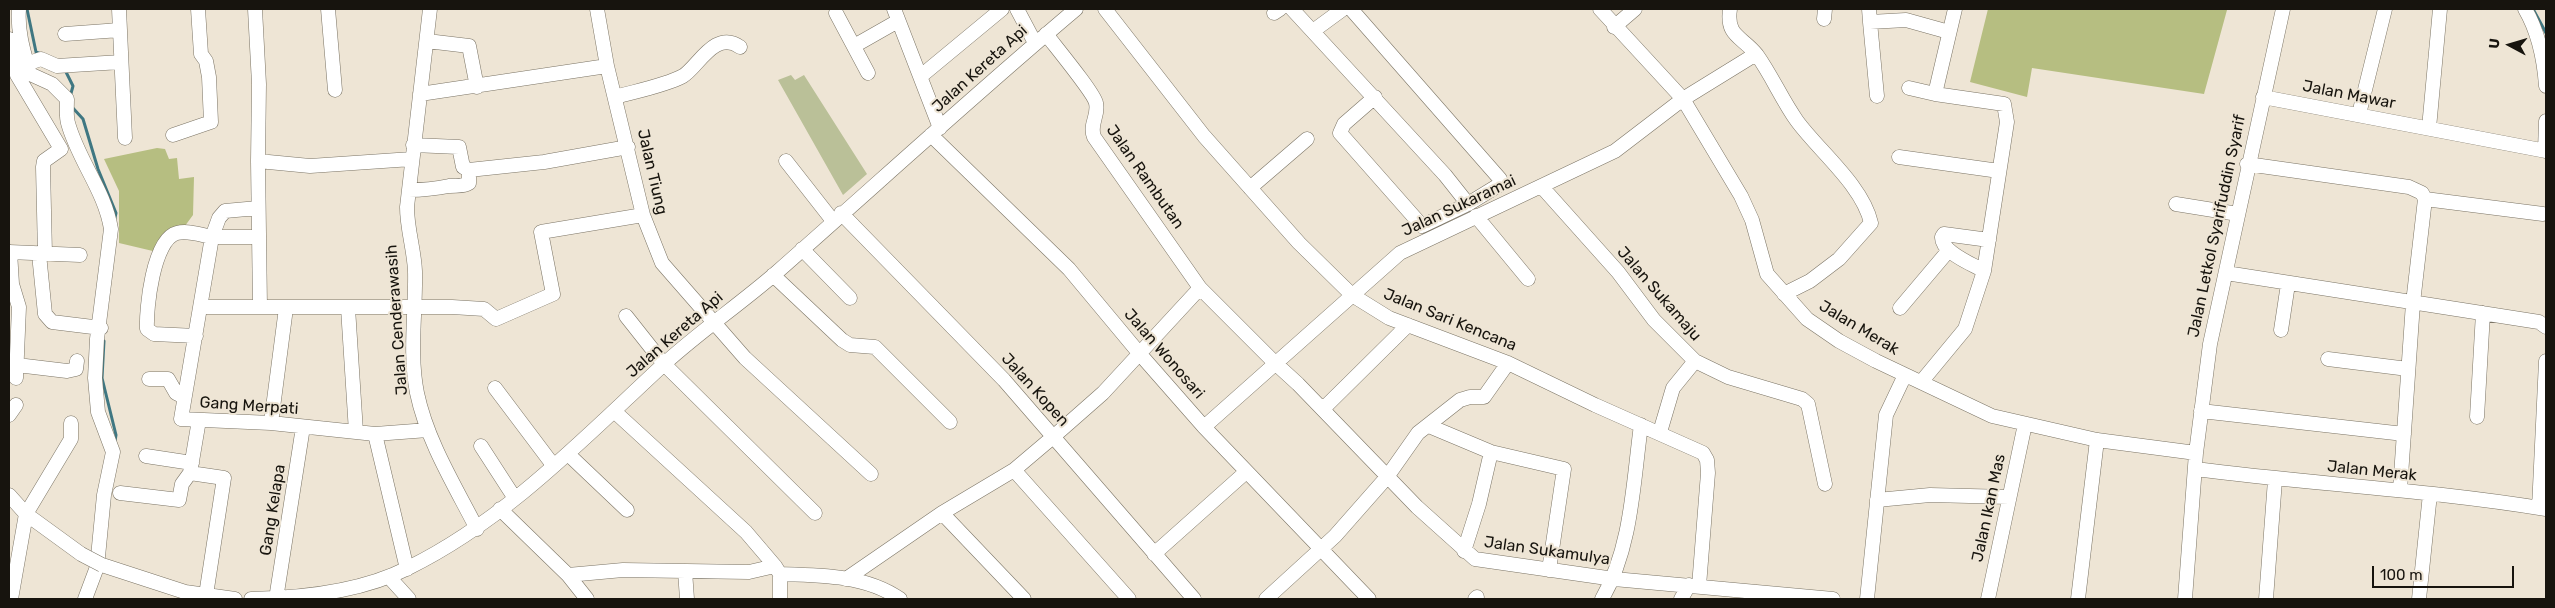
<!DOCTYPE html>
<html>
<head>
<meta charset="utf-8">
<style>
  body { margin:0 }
  #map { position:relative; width:2555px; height:608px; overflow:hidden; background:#eee5d5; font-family:Rubik,sans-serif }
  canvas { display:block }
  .frame { position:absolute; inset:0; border:10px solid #17140e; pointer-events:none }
  .north { position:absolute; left:2485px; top:20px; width:50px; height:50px; -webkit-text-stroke:4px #eee5d5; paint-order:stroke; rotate:276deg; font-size:14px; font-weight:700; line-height:20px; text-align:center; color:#17140e }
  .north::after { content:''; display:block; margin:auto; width:18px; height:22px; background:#17140e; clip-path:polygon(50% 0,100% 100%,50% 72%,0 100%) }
  .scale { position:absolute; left:2372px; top:566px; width:142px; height:22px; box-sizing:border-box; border:2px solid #17140e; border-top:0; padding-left:6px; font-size:15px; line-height:18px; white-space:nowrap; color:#17140e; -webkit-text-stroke:4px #eee5d5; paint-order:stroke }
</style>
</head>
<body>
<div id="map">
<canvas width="2555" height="608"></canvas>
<div class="frame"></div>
<div class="north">U</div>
<div class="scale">100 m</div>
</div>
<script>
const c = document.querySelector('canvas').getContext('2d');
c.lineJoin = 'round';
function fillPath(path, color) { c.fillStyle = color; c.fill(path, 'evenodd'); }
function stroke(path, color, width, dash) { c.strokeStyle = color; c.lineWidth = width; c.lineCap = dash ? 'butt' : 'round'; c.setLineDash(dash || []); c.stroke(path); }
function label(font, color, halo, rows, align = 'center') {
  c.font = font + ' Rubik,sans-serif'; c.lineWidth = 4; c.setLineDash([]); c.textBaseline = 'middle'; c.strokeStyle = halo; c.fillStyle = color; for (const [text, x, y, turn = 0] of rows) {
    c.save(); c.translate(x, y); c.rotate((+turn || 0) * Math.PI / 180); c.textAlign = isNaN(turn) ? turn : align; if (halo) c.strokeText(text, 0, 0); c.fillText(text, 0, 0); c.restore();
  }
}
fillPath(new Path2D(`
  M791,75L795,80L804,75L867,174L843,195L778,80Z`), '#bac098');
fillPath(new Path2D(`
  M1988,9H2221L2227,10L2204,94L2032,68L2027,97L1970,82Z
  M157,148L165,149L169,159L177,158L179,179L194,177L193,215L182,230L157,252L119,243V191L104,159Z`), '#b6be81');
stroke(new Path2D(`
  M27,9L36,52L41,54
  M2533,9L2546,33
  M65,70L73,86L70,97
  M72,107L83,119L98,169L116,213L115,218
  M104,341L102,378L116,435L115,441`), '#3f7782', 3);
const minor = new Path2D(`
  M19,9C17,31 24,53 30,74L52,84L67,99C67,107 66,116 68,123C78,160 105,191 111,229L97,339L95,378L98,412L113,452L104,495L97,567L85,599
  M119,9L125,138
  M255,9L259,84L258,161L310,166L412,159
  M328,9L335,90
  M430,9L407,207C407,229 414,249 415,271C416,311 409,353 417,393C427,441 455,486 477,529
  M597,9L607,66L643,215L662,263L745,358L871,474
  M894,9L940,128
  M1017,9L1035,43
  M1105,9L1204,136L1299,243L1352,295L1389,318L1508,363L1595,405L1703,453L1707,460L1708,473L1699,586
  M1292,9L1445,175L1468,204
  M1351,9L1500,179L1499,185L1468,204L1422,226L1340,133L1344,124L1375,97
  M1600,9L1683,99L1741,196L1752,220L1767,274L1807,319L1839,341L1876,361L1992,416L2097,440L2196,453
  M1730,9C1726,37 1742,36 1757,55C1772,76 1782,100 1797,121C1819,151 1863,186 1871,223L1839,259L1810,281L1784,294
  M1869,9L1870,22L1906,20L1949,32
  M2525,9C2539,33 2544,58 2546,86
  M836,13L868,73
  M1274,13L1280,9
  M1824,19L1825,9
  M1870,22L1877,96
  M1614,27L1635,9
  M1313,31L1343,9
  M65,34L120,30
  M1046,34C1055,46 1094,93 1096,103C1099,116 1089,124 1094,137L1200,288L1275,363L1298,384L1417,507L1475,559L1614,579L1833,599
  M9,39L17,75L61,149L44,161L43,167L45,254
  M427,41L469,46L477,87
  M854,46L898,21
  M20,66L41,59L57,66L121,62
  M921,76L1002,9
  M1909,88L1935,94
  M420,94L607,66
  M615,97C636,91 664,86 683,76C698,67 715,29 740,47
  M2263,97L2546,151
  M2359,114L2385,9
  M2429,128L2440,9
  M173,135L211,122L209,77L206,61L201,54L198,9
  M931,135L1069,269L1139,353L1204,427L1369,599
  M413,145L459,147L463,167L469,170L544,162L628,147
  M2545,151L2546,121
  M1899,157L1999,171
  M258,161L260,307
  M786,161L833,221
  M2247,164L2409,187L2422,193L2425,199L2413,303L2400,490
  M1542,187L1618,272L1654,320L1695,361L1728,377L1802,399L1808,404L1825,484
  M1250,188L1307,139
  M409,190C425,190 434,189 449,186C456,185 463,187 469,183V170
  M2425,199L2543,214
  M2176,204L2238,214
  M841,213L1004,380L1194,599
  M1476,216L1528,279
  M258,237H212L219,218L225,211L258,208
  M802,249L850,298
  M9,252L80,255
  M10,252L12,284L19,307L16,378
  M39,254L45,314L52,322L101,328
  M1984,271C1972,264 1941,252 1942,237L1944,234L1989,240
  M2226,273L2539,322L2546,327
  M773,275L842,340L850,345L875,347L950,422
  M200,307H452L484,309L496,319L553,294L541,232L643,215
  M348,308L356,432
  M1900,308L1949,250
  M626,316L664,364L815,513
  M2281,330L2288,284
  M196,336L154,334L147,329C146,309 153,239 177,233C188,230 201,235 212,237L181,419L271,423L375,434L428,430
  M2328,359L2408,369
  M17,365L67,371L76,369L77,361
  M149,379H168L176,393L184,397
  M1922,381L1965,329L1984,271L2007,122L2004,104L1935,94L1955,9
  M495,388L553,465
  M1323,409L1408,325
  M614,411L746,532L775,566L780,574V599
  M2201,411L2404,434
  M9,415L16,405
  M2477,417L2483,313
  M199,420L190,473L224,478L206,595
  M71,423V439L26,514L81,554
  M271,423L286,308
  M1429,426L1491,452L1564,469L1549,570
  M1204,427L1400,253L1615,151L1683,99L1756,54
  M1660,432L1673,388L1695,361
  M375,434L407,569
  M481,446L514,497
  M568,454L627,510
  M146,456L192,463
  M2195,469C2312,484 2430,490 2546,509
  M1014,470L1129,599
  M120,493L179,500L182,484L190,473
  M9,495L26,514L11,599
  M1877,500L1930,495L2009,497
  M2539,508L2546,361
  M500,509L568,575L587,599
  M942,513L1024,599
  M1464,551L1479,504L1491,452
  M1154,554L1246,472
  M102,565L185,592L235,599
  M685,571L687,599
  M780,574C820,575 866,575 900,599
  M568,575L623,570L749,572L775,566
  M389,577L409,599
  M846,579L942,513L1014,470L1053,437L1103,393L1200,288
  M251,599C303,598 361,592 408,568C506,520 584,438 663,365C699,332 739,305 776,273C876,185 974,95 1076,9
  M276,599L303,427
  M1266,599L1335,536L1387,477L1418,433L1460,400L1470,397H1484L1508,363
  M1475,599L1477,597
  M1602,599C1632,547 1633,483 1641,425
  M1681,599L1689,585
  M1867,599L1886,415L1905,375
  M1988,599L2025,424
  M2078,599L2097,440
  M2185,599L2196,453L2210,344L2283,9
  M2266,599L2275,480
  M2419,599L2430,494`);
stroke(minor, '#7b7465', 15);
stroke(minor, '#fff', 14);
const minorBridge = new Path2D(`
  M81,554L102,565`);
stroke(minorBridge, '#7b7465', 15, []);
stroke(minorBridge, '#fff', 14);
label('16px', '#17140e', '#eee5d5', [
  ["Jalan Kereta Api",980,69,-42],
  ["Jalan Mawar",2349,95,11],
  ["Jalan Tiung",652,172,77],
  ["Jalan Rambutan",1145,177,55],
  ["Jalan Sukaramai",1459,206,-25],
  ["Jalan Letkol Syarifuddin Syarif",2217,226,-78],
  ["Jalan Sukamaju",1659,294,49],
  ["Jalan Cenderawasih",397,320,-94],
  ["Jalan Sari Kencana",1450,320,22],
  ["Jalan Merak",1859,328,31],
  ["Jalan Kereta Api",675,335,-41],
  ["Jalan Wonosari",1164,354,49],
  ["Jalan Kopen",1035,390,48],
  ["Gang Merpati",249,406,4],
  ["Jalan Merak",2372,471,6],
  ["Jalan Ikan Mas",1989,508,-78],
  ["Gang Kelapa",273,510,-81],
  ["Jalan Sukamulya",1547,551,8]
]);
</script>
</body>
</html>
